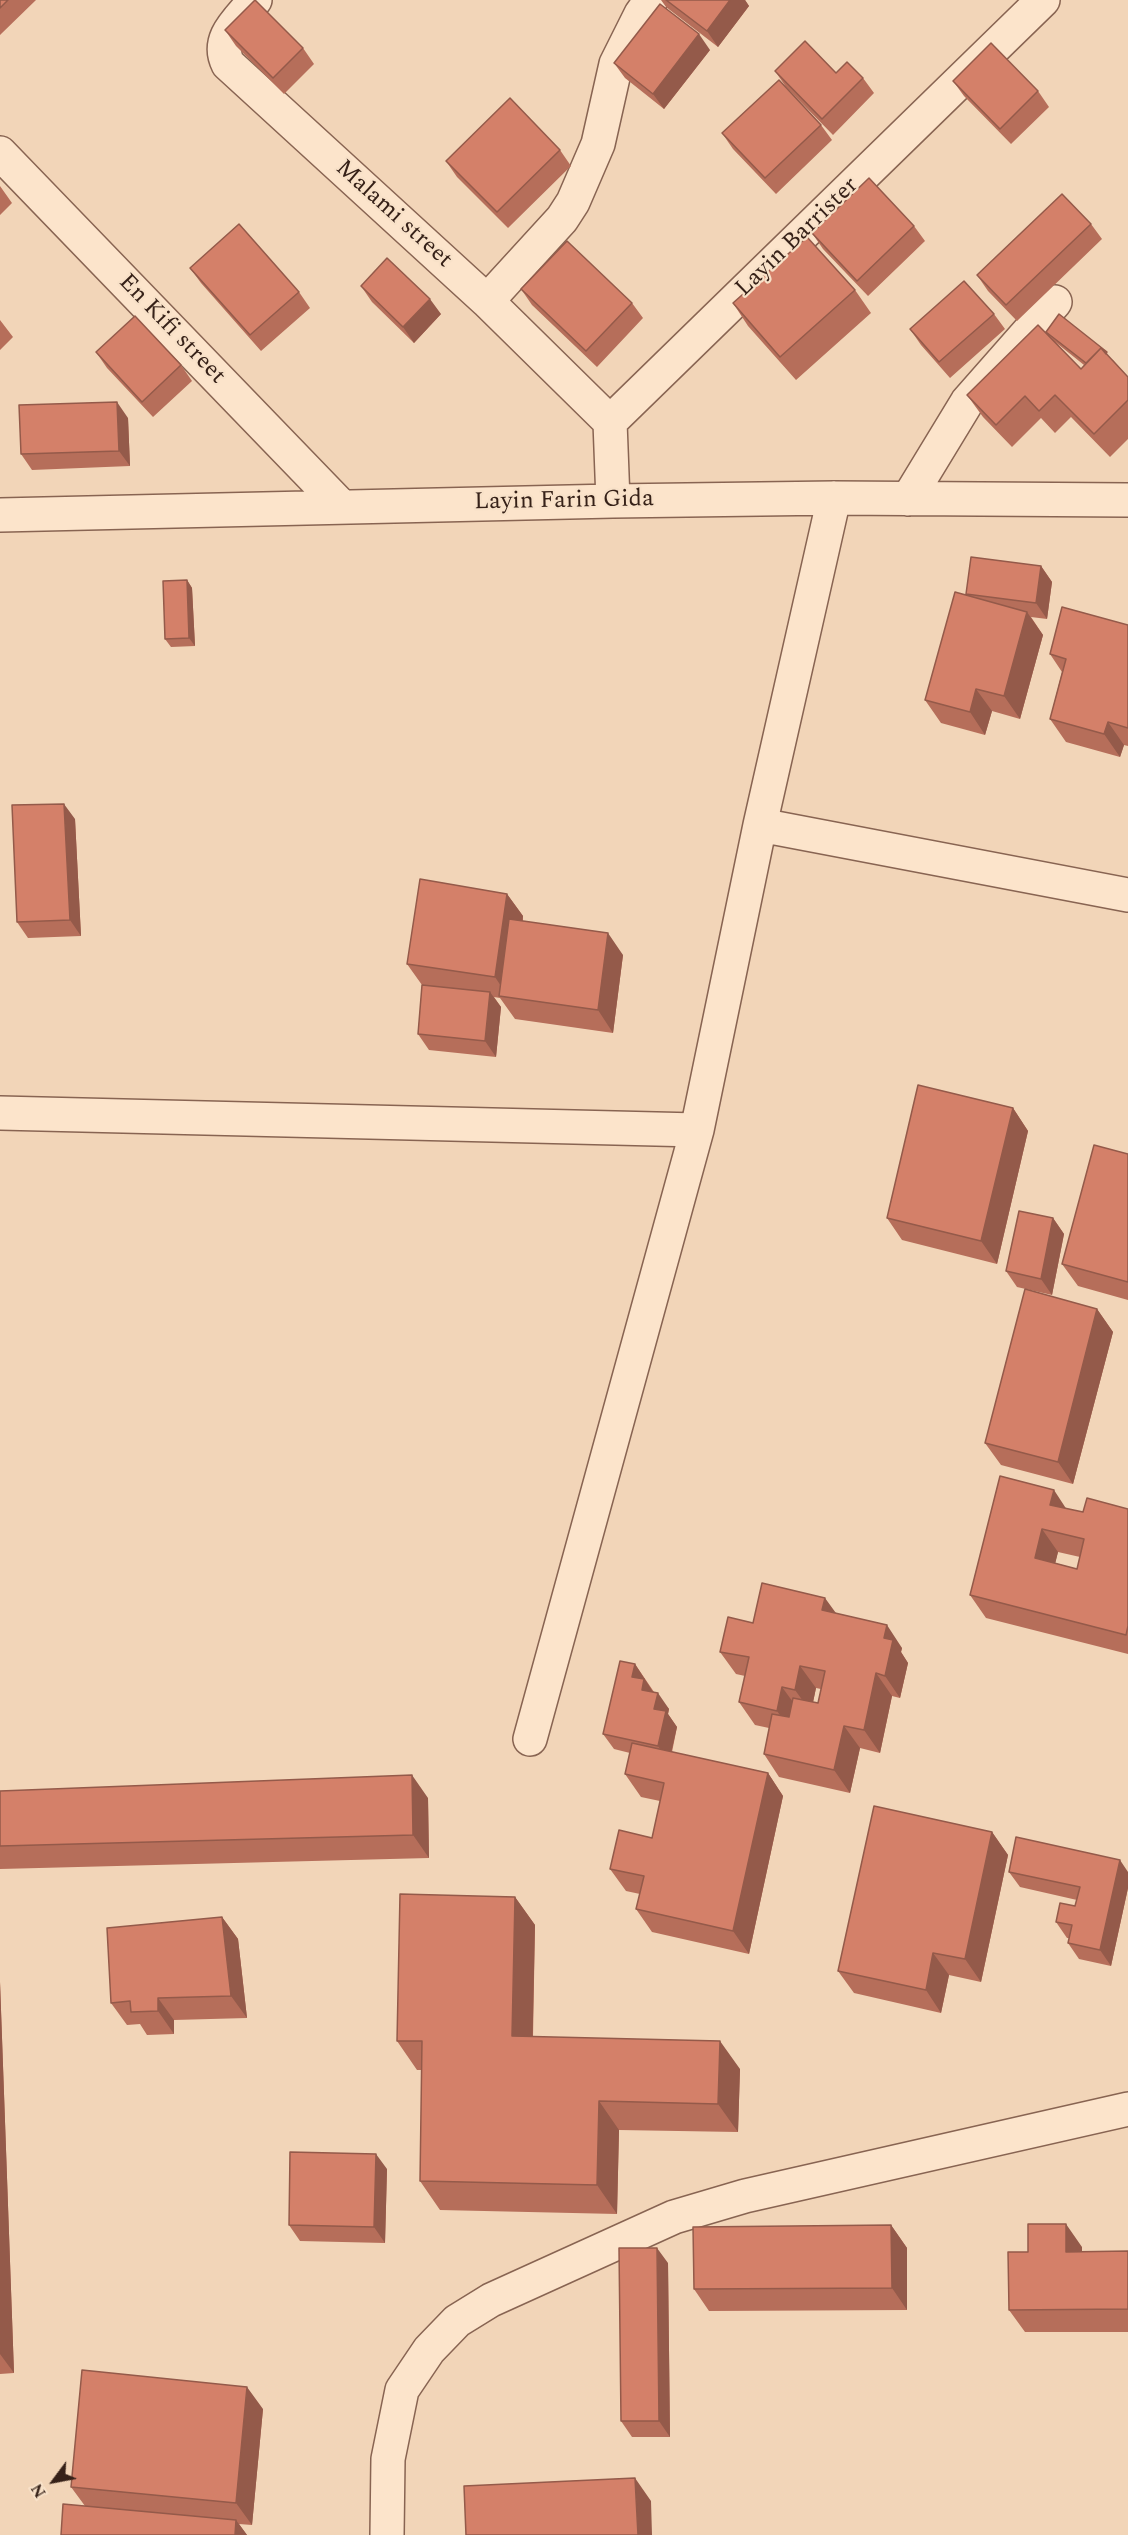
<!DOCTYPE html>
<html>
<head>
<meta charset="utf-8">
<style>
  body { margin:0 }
  #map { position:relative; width:1128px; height:2535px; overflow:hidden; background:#f2d5b8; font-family:Spectral,serif }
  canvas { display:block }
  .north { position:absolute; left:24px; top:2451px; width:60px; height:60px; -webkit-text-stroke:4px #f8e1c8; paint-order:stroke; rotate:238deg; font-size:16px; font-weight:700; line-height:24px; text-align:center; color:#362118 }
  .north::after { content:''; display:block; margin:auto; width:21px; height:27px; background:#362118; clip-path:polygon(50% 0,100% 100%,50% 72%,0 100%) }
</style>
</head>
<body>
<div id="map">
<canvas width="1128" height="2535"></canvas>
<div class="north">N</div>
</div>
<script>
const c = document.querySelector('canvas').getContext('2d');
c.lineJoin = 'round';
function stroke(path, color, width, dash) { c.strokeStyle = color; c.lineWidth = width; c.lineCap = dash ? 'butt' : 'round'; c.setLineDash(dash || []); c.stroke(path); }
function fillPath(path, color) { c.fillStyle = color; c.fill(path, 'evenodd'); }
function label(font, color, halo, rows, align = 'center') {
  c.font = font + ' Spectral,serif'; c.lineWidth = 4.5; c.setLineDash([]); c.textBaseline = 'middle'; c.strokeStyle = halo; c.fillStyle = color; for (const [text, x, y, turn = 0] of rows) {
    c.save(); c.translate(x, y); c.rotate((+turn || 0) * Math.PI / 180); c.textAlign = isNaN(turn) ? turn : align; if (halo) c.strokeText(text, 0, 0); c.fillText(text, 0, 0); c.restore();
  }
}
const street = new Path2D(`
  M255,0C239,20 215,38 228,64L487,301L610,422
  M0,153L342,507
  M487,301L562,219L573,202L598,144L616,64L641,14L651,0
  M908,499L967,402L1055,302
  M613,501L610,422L1043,0
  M0,515L613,501L834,498L1128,500
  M760,825L1128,895
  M0,1113L697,1130
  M530,1739L697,1130L760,825L834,498
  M387,2535L388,2459L402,2390L429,2350L457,2321L491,2300L674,2217L745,2196L1128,2109`);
stroke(street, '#886452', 36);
stroke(street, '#fce4cb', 33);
fillPath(new Path2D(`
  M0,0H36L0,35Z
  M661,0H745L749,6L718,47L666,7Z
  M225,30L303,48L314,64L284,94L236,46Z
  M710,50L664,109L625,78L614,63Z
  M775,71L836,73L863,78L874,93L833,135L786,87Z
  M953,81L1038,91L1049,107L1011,144L964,96Z
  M821,125L832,140L776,194L733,149L722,133Z
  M560,150L571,166L508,228L457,177L446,161Z
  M0,186L12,203L0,215Z
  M1091,224L1102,239L1017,321L988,291L977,275Z
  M914,226L925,241L868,296L823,249L812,233Z
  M190,268L299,292L310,308L261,351L201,283Z
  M361,286L441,314L414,343L372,302Z
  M521,289L632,303L643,318L597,367L532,305Z
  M855,290L871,313L796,380L748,326L733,303Z
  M994,314L1005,329L950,378L921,345L910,329Z
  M0,320L13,337L0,350Z
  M1046,332L1113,360L1128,377V439L1110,457L1071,417L1055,433L1041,418L1012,447L983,417L967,395L1051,339ZM1054,341L1084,365L1081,369Z
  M96,352L181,365L192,381L153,417L107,368Z
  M128,418L130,466L32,470L21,454Z
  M1041,566L1052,582L1047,619L1031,617L1043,635L1020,719L992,711L985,735L941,723L925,700L968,596L966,594Z
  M187,580L192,588L195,646L171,647L165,639Z
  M1128,625V746L1124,745L1120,757L1066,742L1050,719L1062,672L1050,654Z
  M75,819L81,936L28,938L17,922Z
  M507,894L523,916V921L623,955L613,1033L515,1019L500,998L494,997L501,1007L496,1057L429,1050L418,1034L422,985L407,964Z
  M1013,1108L1028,1131L997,1264L902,1240L887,1218Z
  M1128,1154V1300L1078,1286L1062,1264Z
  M1053,1218L1064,1234L1052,1295L1017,1287L1006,1271Z
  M1097,1309L1113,1332L1073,1484L1001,1465L985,1443Z
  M1000,1476L1066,1509L1083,1512L1128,1509V1654L986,1618L970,1595ZM1058,1552L1080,1557L1077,1569L1055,1563Z
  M836,1614L902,1648L901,1652L908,1663L900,1698L892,1696L880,1753L860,1748L850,1793L779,1777L764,1754L769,1728L755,1725L739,1702L745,1676L736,1674L720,1652L753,1623ZM816,1688L821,1689L818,1703L813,1702Z
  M635,1664L654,1692L669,1709L668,1714L677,1727L672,1752L768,1773L783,1796L749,1954L652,1932L636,1909L640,1894L626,1891L610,1869L652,1838L660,1801L641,1797L625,1774L630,1753L614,1749L603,1734Z
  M0,1791L428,1798L429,1858L0,1869Z
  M992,1832L1008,1855L981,1982L949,1975L941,2013L854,1993L838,1971Z
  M1009,1872H1128V1888L1111,1966L1079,1959L1068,1943L1069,1938H1067L1056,1922L1075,1906L1077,1900L1020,1887Z
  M515,1897L535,1925L533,2037L740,2069L738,2132L619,2130L617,2214L440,2210L420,2181L422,2070H417L397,2041Z
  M222,1917L238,1939L247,2018L174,2020V2034L147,2035L140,2024L127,2025L111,2003Z
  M0,1982L14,2373L0,2374Z
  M387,2169L385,2243L300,2241L289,2225Z
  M891,2225L907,2248V2310L709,2311L694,2289Z
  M1082,2247V2252L1128,2251V2332H1025L1009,2310L1028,2252Z
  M668,2263L670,2437H632L621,2421Z
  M263,2409L252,2525L239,2524L247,2535H61L85,2506L71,2487Z`), '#b66e5a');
fillPath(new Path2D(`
  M730,0H745L749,6L718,47L707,31Z
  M699,34L710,50L664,109L653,94Z
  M430,299L441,314L414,343L403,327Z
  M117,402L128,418L130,466L119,451Z
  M1041,566L1052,582L1047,619L1036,603Z
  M187,580L192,588L195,646L189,638Z
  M1027,612L1043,635L1020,719L1004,696Z
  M976,689L992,711L985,735L970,712Z
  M1108,722L1124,745L1120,757L1104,734Z
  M64,804L75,819L81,936L70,920Z
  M507,894L523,916L511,998H509L495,977Z
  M608,933L623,955L613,1033L598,1010Z
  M490,992L501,1007L496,1057L485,1041Z
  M1013,1108L1028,1131L997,1264L981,1241Z
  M1053,1218L1064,1234L1052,1295L1041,1279Z
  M1097,1309L1113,1332L1073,1484L1058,1462Z
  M1054,1490L1069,1513L1050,1505Z
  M1042,1529L1058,1552L1051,1581L1035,1558Z
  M825,1598L841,1620L822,1610Z
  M887,1625L902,1648L901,1652L908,1663L900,1698L885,1676L884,1638Z
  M635,1664L655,1695L653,1706L632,1677Z
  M800,1666L816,1688L811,1712L795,1690Z
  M876,1673L892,1696L880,1753L864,1730Z
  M782,1687L798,1709L793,1733L777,1711Z
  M658,1693L669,1709L668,1714L677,1727L669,1762L658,1746L654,1709Z
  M844,1726L860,1748L850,1793L834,1770Z
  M768,1773L783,1796L749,1954L733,1931Z
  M412,1775L428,1798L429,1858L413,1835Z
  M992,1832L1008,1855L981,1982L965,1959Z
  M1120,1860L1128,1872V1888L1111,1966L1100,1950Z
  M515,1897L535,1925L532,2065L512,2036Z
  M222,1917L238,1939L247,2018L231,1996Z
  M933,1953L949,1975L941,2013L926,1990Z
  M0,1982L14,2373L0,2354Z
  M158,1998L174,2020V2034L158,2011Z
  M720,2041L740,2069L738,2132L718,2104Z
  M599,2101L619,2130L617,2214L597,2185Z
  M376,2154L387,2169L385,2243L374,2227Z
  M1066,2224L1082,2247V2274L1066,2252Z
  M891,2225L907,2248V2310L892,2288Z
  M657,2248L668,2263L670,2437L659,2421Z
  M247,2387L263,2409L252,2525L236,2503Z
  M635,2478L651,2501L652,2535H638Z
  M236,2520L247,2535H235Z`), '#945a4a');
const building = new Path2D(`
  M0,0H8L0,8Z
  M255,0L303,48L273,78L225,30Z
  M666,0H730L707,31Z
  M660,4L699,34L653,94L614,63Z
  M805,41L836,73L847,62L863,78L822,119L775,71Z
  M991,43L1038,91L1000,129L953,81Z
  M779,80L821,125L765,178L722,133Z
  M510,98L560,150L497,212L446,161Z
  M869,178L914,226L857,281L812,233Z
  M1062,194L1091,224L1006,305L977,275Z
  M239,224L299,292L250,335L190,268Z
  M807,237L855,290L780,357L733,303Z
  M567,241L632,303L586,351L521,289Z
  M387,258L430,299L403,327L361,286Z
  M964,281L994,314L939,362L910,329Z
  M1059,314L1107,352L1106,354L1101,348L1086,363L1046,332Z
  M135,316L181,365L142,402L96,352Z
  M1038,325L1081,369L1101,348L1128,377V400L1094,434L1055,395L1039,411L1025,396L996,425L967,395Z
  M117,402L119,451L21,454L19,405Z
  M971,557L1041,566L1036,603L966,594Z
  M187,580L189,638L165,639L163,581Z
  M955,592L1027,612L1004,696L976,689L970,712L925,700Z
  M1062,607L1128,625V728L1108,722L1104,734L1050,719L1066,659L1050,654Z
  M64,804L70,920L17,922L12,805Z
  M420,879L507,894L495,977L407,964Z
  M509,919L608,933L598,1010L499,996Z
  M422,985L490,992L485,1041L418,1034Z
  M918,1085L1013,1108L981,1241L887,1218Z
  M1094,1145L1128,1154V1282L1062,1264Z
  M1019,1211L1053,1218L1041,1279L1006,1271Z
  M1025,1289L1097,1309L1058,1462L985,1443Z
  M1000,1476L1054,1490L1050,1505L1083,1512L1087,1498L1128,1509V1626L1126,1635L970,1595ZM1042,1529L1084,1539L1077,1569L1035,1558Z
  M762,1583L825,1598L822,1610L887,1625L884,1638L893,1640L885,1676L876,1673L864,1730L844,1726L834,1770L764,1754L772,1714L789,1717L793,1698L818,1703L825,1671L800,1666L795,1690L782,1687L777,1711L739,1702L749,1657L720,1652L728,1617L753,1623Z
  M620,1661L635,1664L632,1677L644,1679L642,1690L658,1693L654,1709L666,1711L658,1746L603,1734Z
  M632,1743L768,1773L733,1931L636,1909L644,1876L610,1869L619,1830L652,1838L664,1783L625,1774Z
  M412,1775L413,1835L0,1846V1791Z
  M874,1806L992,1832L965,1959L933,1953L926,1990L838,1971Z
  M1016,1837L1120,1860L1100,1950L1068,1943L1072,1925L1056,1922L1060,1903L1075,1906L1080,1887L1009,1872Z
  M400,1894L515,1897L512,2036L720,2041L718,2104L599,2101L597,2185L420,2181L422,2041H397Z
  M222,1917L231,1996L158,1998V2011L131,2012L130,2001L111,2003L107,1928Z
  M290,2152L376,2154L374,2227L289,2225Z
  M1028,2224H1066V2252L1128,2251V2309L1009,2310L1008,2252H1028Z
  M891,2225L892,2288L694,2289L693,2227Z
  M619,2248H657L659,2421H621Z
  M82,2370L247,2387L236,2503L71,2487Z
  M635,2478L638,2535H466L464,2486Z
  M63,2504L236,2520L235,2535H61Z`);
fillPath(building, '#d48069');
stroke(building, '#945a4a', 1.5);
label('24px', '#362118', '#f8e1c8', [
  ["Malami street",393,215,42],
  ["Layin Barrister",798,238,-44],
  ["En Kifi street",171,330,46],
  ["Layin Farin Gida",564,502,-1]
]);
</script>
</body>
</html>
